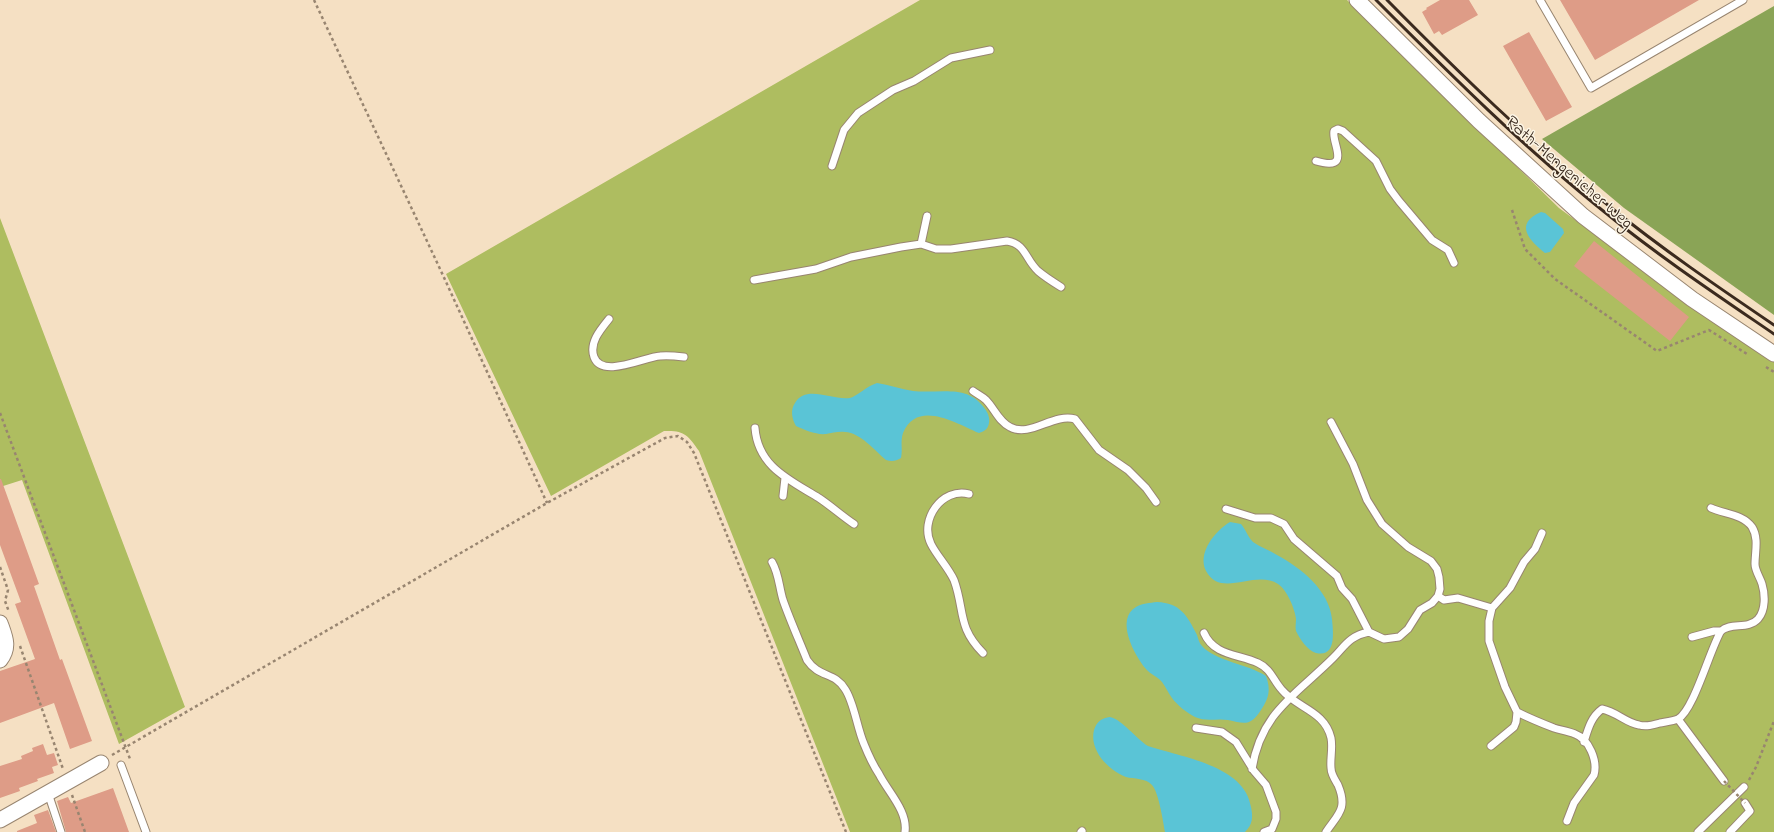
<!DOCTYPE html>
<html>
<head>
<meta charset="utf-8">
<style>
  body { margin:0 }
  canvas { display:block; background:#f5e0c3 }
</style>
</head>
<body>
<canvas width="1774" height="832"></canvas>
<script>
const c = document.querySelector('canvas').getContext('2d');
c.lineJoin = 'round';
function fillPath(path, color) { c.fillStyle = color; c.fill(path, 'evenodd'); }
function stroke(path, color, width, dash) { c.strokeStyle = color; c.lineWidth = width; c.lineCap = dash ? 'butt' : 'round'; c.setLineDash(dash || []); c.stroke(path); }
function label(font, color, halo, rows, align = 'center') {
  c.font = font + ' "Indie Flower",sans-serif'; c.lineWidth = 3; c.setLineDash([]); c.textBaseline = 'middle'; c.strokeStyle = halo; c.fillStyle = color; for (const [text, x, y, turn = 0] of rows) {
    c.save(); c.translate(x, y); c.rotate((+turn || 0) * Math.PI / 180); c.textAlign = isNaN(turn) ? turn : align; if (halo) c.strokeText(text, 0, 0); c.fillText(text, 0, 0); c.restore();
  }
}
fillPath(new Path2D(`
  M920,0H1347L1559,208L1705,316L1774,361V832H850L699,451C688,435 684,430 664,431L551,496L446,274Z
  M0,218L185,707L119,744L22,480L0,487Z`), '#aebd60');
fillPath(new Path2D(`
  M1774,6V315L1624,208L1542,139Z`), '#8aa456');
fillPath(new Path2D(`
  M1541,212L1545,213L1563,229L1564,233L1550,252L1545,253C1530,241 1513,224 1541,212Z
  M877,383C889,385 901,389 913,391C939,394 968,383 985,409C988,413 990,418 989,423C988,429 985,431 979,433C956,423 917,399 903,433C900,442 903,449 901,458C896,461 892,462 886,460C874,450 861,433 845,432C839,431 832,433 826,434C816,435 805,430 796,426C792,419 790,410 795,403C806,384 833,401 850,398C857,396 867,386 877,383Z
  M1230,522L1241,524C1246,530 1248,537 1253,542C1260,547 1269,550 1277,555C1301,568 1329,590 1332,619C1333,631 1337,658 1316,653C1308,651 1299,638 1296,631C1295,627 1296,623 1296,619C1295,609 1287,590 1278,584C1255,569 1221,599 1206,571C1197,553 1215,531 1230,522Z
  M1157,602C1180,603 1187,615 1197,635C1198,638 1199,643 1202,646C1215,661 1248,664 1266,676C1271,690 1269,698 1261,710C1251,726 1245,724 1228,720C1217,718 1206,722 1195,717C1187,713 1177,705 1172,698C1168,693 1166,687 1162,682C1158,677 1150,674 1146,669C1134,655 1115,619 1136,607C1142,603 1150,603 1157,602Z
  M1110,717C1123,720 1135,738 1148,746C1180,757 1245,765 1251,807C1253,817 1253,824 1245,832H1165C1163,821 1159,793 1152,785C1146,778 1134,779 1126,777C1108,770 1089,750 1094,730C1097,721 1102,718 1110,717Z`), '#5ac4d6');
fillPath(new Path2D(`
  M1440,0H1469L1478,15L1442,35L1439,31L1434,34L1422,12L1427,9L1426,8Z
  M1560,0H1699L1595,60Z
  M1529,32L1572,107L1546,121L1503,46Z
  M1594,241L1689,317L1670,341L1574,266Z
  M0,479H1L39,584L34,586L60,660L62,659L92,741L70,749L54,703L0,723V671L35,659L15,604L21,602L0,545Z
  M43,744L47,755L54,753L58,765L52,767L54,773L37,779L38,781L19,788L20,791L0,798V766L22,759L21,756L33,751L32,748Z
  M113,788L129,832H66L57,801L68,797L71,803Z
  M48,810L56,832H17V831L37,823L34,815Z`), '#de9c87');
const lane = new Path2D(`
  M1540,0L1591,88L1743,0
  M1316,161C1353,172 1331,143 1334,131L1338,129L1343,131L1376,161L1390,189L1399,201L1432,240L1448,250L1454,263
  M832,166L844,130L858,113L893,90L914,81L951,58L990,50
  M921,244L927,216
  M754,280L816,269L851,257L901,247L921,244L936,249H951L1007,241C1026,244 1025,259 1038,271C1045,277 1053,282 1061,287
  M609,319C600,330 589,343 594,357C602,379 644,357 660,356C668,355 676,356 684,357
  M973,391C977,394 982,396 986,400C994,408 999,422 1010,427C1030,438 1053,413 1075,419L1099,450L1128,470L1146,488L1156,502
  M755,428C758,467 790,480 819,498C831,506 842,516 854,524
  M969,494C942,487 919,520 931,544C937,556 948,567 954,580C965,610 957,627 983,653
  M783,496L785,478
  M1226,509L1255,518H1271L1284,524L1294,539L1337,576L1342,588L1352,599L1369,632L1384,639L1399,637L1408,629L1420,610L1432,603L1438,596L1440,589L1439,577L1437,569L1431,561L1408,547L1382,524L1367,500L1353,464L1331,422
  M772,562C779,574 779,587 783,600C790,620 799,640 807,660C819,678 835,672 845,689C854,702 857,728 864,744C868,754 873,765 879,774C888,792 908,811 905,832
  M1438,596L1444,600L1458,598L1492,608
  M1204,633C1214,656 1239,654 1258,663C1271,669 1273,680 1282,690C1297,708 1325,711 1331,738C1333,748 1330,758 1331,768C1331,774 1335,780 1338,785C1348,809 1338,814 1326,832
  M1692,637L1714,631H1721
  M1517,712C1529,718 1541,723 1554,728C1560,730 1568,731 1575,734C1589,739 1598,761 1594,775L1574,803L1567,821
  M1678,719L1724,781
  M1196,728L1222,732L1236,742L1254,771L1266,785L1276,812V819L1272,829L1264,832
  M1584,742C1588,729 1591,717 1602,709C1617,712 1626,723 1639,725C1646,727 1653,725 1660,723C1665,722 1673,721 1678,719C1694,710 1710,649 1721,631C1731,622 1748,630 1758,619C1766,610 1765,594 1762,584C1760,577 1755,571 1755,564C1755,552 1759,538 1752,527C1743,514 1724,514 1711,508
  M1491,746L1514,727L1516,722L1517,712L1505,687L1489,641V621L1492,608L1510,588L1524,562L1535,549L1542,533
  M121,765L146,832
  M1252,769C1261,712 1296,695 1333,658C1345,646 1349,636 1369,632
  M48,793L61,832
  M1081,832L1082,831
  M1698,832L1744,787
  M1730,832L1750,811L1745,803`);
const street = new Path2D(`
  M1357,0L1479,121L1583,216L1692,299L1774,354
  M0,623C5,637 10,647 0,660
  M0,820L101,763`);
stroke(lane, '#988570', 9);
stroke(street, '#988570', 17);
stroke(new Path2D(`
  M314,0L441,271L547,503
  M1512,210L1525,249L1555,279L1657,351L1709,330L1747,354
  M1766,367L1774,372
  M0,413L130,759
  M0,567L8,590L5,601L9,612
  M20,646L63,769
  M112,755L547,503L665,438L678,436L687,442L694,453L846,832
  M1749,780L1756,767L1774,721
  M72,795L85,832`), '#988570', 2.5, [3, 3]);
stroke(lane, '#fff', 7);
stroke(street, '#fff', 15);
stroke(new Path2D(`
  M1376,0C1450,74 1525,149 1607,214C1660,257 1717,295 1774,334
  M1387,0C1458,72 1530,142 1609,206C1662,249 1718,287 1774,325`), '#3b2a1e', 3);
stroke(new Path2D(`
  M1724,781L1745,803`), '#988570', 2.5, [3, 3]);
label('18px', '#3b2a1e', '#fcf5e5', [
  ["Rath-Mengenicher Weg",1568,174,41]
]);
</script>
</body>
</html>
